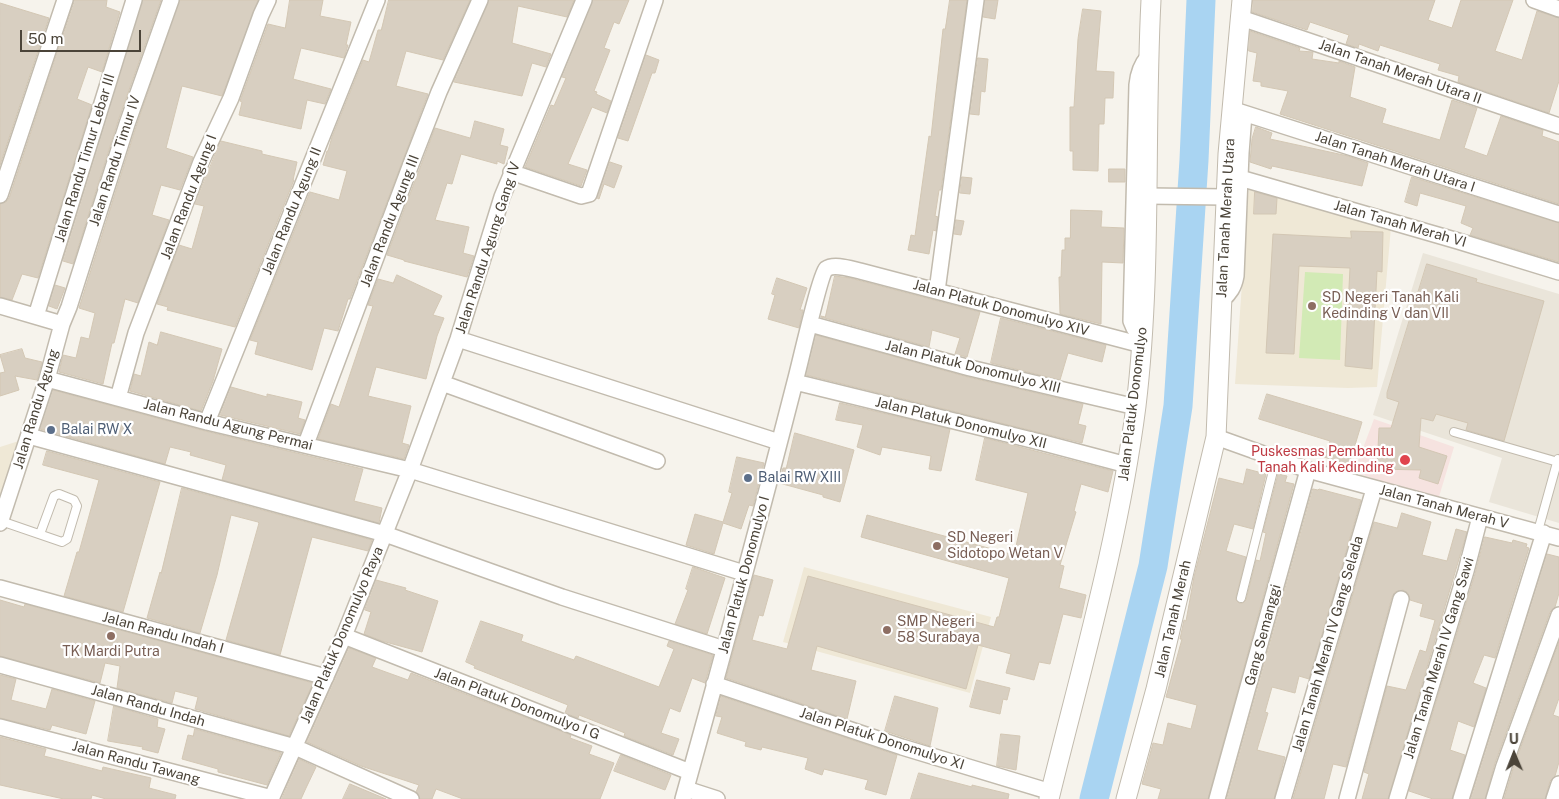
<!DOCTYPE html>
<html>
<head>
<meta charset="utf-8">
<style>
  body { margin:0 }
  #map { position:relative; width:1559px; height:799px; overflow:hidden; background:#f6f3ec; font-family:"Public Sans",sans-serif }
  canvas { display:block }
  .north { position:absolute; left:1489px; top:729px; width:50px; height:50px; -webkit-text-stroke:4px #fff; paint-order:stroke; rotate:359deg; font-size:14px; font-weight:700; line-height:20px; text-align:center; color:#4b4439 }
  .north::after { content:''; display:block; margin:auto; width:18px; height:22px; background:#4b4439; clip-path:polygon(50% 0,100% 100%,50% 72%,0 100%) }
  .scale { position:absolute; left:20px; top:30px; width:121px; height:22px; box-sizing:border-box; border:2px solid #4b4439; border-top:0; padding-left:6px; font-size:15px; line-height:18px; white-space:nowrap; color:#4b4439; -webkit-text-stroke:4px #fff; paint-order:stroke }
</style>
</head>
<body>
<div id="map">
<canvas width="1559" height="799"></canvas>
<div class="north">U</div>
<div class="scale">50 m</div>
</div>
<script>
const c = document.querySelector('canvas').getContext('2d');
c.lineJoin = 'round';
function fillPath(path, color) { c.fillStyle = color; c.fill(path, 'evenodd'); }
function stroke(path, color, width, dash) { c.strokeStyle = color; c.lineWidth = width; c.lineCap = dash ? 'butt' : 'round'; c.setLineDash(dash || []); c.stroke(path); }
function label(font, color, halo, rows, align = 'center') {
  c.font = font + ' "Public Sans",sans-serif'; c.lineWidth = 4.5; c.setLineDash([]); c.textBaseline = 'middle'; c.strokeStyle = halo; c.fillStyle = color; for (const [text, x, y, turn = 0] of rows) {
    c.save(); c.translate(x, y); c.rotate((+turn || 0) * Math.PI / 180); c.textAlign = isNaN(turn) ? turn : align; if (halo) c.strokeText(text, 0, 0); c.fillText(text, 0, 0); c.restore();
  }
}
fillPath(new Path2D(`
  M1423,253L1559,294V523L1489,502L1502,458L1373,415Z`), '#eae5da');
fillPath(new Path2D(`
  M1249,183L1391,227L1377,387L1348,388L1235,384Z
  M25,439L0,505V447Z
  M804,567L991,617L970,693L783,642Z`), '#efe8d6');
fillPath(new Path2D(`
  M1374,419L1454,447L1438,500L1354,472Z`), '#f6e3e0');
fillPath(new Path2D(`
  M1305,272L1343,274L1340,360L1299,358Z`), '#d2eab5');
stroke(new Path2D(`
  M1094,799L1153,566L1178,406L1194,160L1201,0`), '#a9d4f2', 29);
const building = new Path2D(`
  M75,0H107L106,7L120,12L102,72L88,67L77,99L92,105L38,278L22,274L12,300L0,297V204L6,202L9,198Z
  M143,0H161L118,121L73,264L63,261Z
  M180,0H258L222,96L182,86L166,148L193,157L180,190L161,185L152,215L169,220L138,303L125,299L114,343H112L103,384L59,372L63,355L76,358L81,337L89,339L95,313L79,308L136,127Z
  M290,0H323L320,16L351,22L346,45H348L344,58L301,48L293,79L331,89L325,104L307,100L301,129L239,115L242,102L240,101L268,24L285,28Z
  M389,0H470L443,60L406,51L396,86L428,94L350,299H348L338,331L324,328L312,370L255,354L258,342L250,340L310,192L339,200L347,171L323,165L327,151H328L332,137L363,60L369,62L378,30H381Z
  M489,0H574L567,17L518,6L512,43L551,54L546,67L532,63L522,96L454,82Z
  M593,0H629L619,24L614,22L604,48L610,50L594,91L597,92L596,94L611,101L607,113L592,107L568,164L587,170L581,186L525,167L551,105L554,106L566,78L562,77Z
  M950,0H967L941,190H939L935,216L938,217L936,231L933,230L929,254L908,250L911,235L915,236L929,136L931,137L943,29H945Z
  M985,0H998L995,19L983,17Z
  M1253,0H1435L1428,20L1452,28L1461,0H1513L1495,51L1522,60L1537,11L1559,18V81L1549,113L1458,82L1459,76L1438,70L1440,64L1421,58L1380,45L1378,51L1359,44L1358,48L1346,44L1349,35L1310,22L1307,30L1252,12Z
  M0,3L49,18L0,165Z
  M1083,9L1101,11L1096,71L1114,72L1113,98H1105L1104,124H1099L1098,171L1073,170V151H1070V107H1074L1078,39Z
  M1250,31L1300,48L1299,51L1313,52L1312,59L1339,63V61L1355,67L1350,97L1386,109L1382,123L1440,140L1452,100L1477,108L1464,148L1487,156L1501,116L1543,130L1542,136L1559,142V204L1280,114L1288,91L1261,86V82L1253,81L1257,53L1249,51Z
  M646,55L659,60L655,73H652L628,141L618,138Z
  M978,58L988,59L985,92L981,91L979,115L970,114Z
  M475,121L504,129L500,145L508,147L504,164L497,161V164L461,154L452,184L447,183L435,220L469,227L463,253L474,256L467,277L404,261V260L387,255L435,128L470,138Z
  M1256,127L1272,133L1270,139L1348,156L1368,163L1362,186L1272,166L1271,169L1250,162L1252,139Z
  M221,141L262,151V154L297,162L293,180H294L235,327L167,310L168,307L157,304L179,245L192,249L204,206L195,204Z
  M610,162L622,166L614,188L604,184L599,199L597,198Z
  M1109,169H1125V182H1109Z
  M962,177L972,178L970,194L960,193Z
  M1412,177L1559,223V262L1470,235L1473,228L1461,223L1466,206L1420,193L1417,206L1405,202Z
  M1255,192L1277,198L1276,214H1254Z
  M1071,210L1102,211L1101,227L1124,228L1123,263L1102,262L1101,324L1060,314L1059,277H1061L1062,250H1065V238H1070Z
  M956,220L964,221L961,235L954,234Z
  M1351,231L1383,232L1382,272L1377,271L1372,369L1345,366L1350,268L1299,266L1294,354L1266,353L1273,234L1351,238Z
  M1427,264L1477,279L1476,282L1544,301L1504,441L1466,430L1468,423L1436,414L1433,421L1421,418L1419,447L1447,456L1438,484L1419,478L1421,470L1377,469L1379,428H1391L1399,402L1387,398V393Z
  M397,275L442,296L433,315L444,318L437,336L426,379L376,367L368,396L411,406L402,443L409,445L404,459L318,439L331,404L339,407L373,306L368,305L378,279L393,283Z
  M835,276L850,278L980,312L967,357L955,354L960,338L932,330L929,347L821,317V316L825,317Z
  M777,278L807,288L800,310H803L799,328L768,319L775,295L772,294Z
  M55,285L65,288L57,309L49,306Z
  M1001,318L1106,345L1102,362L1068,353L1060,380L991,363Z
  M161,332L222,349L213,381L201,411L130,391L134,374L141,376L149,342L157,345Z
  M816,335L968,377L1083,404L1078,424L1086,426L1082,443L806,375Z
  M22,349L25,358L42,362L37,380L15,376L19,390L0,396V373L5,372L0,355Z
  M231,387L267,397V394L302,402L298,418L305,420L300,434L220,415Z
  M53,390L205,431L363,469L354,501L382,508L379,523L222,480L226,465L190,455L191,452L170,447L165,464L40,429Z
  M1267,394L1362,422L1349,465L1324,457L1330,441L1259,419Z
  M840,403L950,429L941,471L929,469L931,456L882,447L880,455L857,447L863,425L836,420Z
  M795,433L854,450L840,502L823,497V495L779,483L783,468H786Z
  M985,438L1113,471L1108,492L1081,484L1074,511L1076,512L1060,565L1064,566L1059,588L1086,595L1081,618L1063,614L1050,664L1039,662L1034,680L1006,673L1011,654L978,645L966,689L817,646L811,670L856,681L847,719L726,678L754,575L773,580L763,616L759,615L752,640L787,649L808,576L994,627L997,617H999L1009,578L861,537L867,515L1014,555L1028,493L976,480Z
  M47,451L160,482L123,612L64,596L77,552H79L99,480L43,465Z
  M737,457L764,463L753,506L749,505L741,529L723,523L714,554L686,545L695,514L723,522L732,493L729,492Z
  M1247,469L1266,474L1253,529L1234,524L1226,551L1246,557L1236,597V600L1239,603H1243L1246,600L1256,560L1260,561L1266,533L1263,532L1278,474L1287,476L1285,482L1294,484L1208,799H1158L1161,789L1142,784L1153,743L1163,745L1168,723L1191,729L1197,705L1166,697L1182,639H1180L1184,620L1186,621L1194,577L1219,478L1243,484Z
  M182,488L372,540L368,551L312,537L280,655L226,640L259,523L258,522L231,515L217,575L200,633L147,618L160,572L161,573Z
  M1313,489L1318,490L1319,489L1361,500L1309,679L1299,676L1295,693L1272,687L1265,712L1268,713L1257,750L1285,757L1274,799H1227Z
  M1402,513L1431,522L1422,555L1447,561L1456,529L1467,532L1388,799H1362L1369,774L1364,772L1387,686L1406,690L1420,650L1426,652L1435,620L1420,616L1423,604L1410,600L1408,593L1403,590L1395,592L1392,597L1346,767L1333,764L1324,799H1293L1374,522L1397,528Z
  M1485,537L1512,543L1513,540L1527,544L1526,547L1529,548L1495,658L1484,655L1473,683L1486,688L1474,727L1458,721L1450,750L1465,755L1452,799H1433L1409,791L1475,574Z
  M1547,554L1559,557V593L1555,607L1550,612L1495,763L1485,799H1471Z
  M693,567L725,578L707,634L675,624L688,590L686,589Z
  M376,580L406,588L405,590L438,601L422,652L382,641L364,634L371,612L365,610Z
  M0,600L24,607L25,604L313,683L289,736L195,709L198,697L175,691L172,703L117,688L120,666L105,663L100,683L0,656Z
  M481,621L523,635L521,641L574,660L576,656L659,687L674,649L667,646L669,641L713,655L705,683L692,678L680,712L670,708L661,733L679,739L673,755L624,736L625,733L579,715L578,718L565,713L568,705L474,668L475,666L466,662Z
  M1559,642V698L1553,715L1559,717V762L1555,776L1550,781L1545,799H1504L1513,769Z
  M349,648L376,658L372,667L408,680L411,673L571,735L570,738L592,746L589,754L614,763L600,799H463L436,789L432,799H420L416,792L419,785L361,766L307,742Z
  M0,675L16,679L11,700L46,709L52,689L95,701L86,734L52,725L50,730L0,718Z
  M977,680L1010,688L1007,700L1003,699L1000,714L970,707Z
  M721,696L897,755L886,795L865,789L868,780L824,769L822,775L805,769L808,758L762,747L761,750L745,746L746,742L717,733L722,717L716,716Z
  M895,696L938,708L930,746L885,731Z
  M114,706L158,719L157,727L165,729L158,753L142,749L143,747L108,741Z
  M195,729L281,753L267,785L218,772V769L182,759L188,735L193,736Z
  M1001,734L1020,736L1016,770L997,766Z
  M0,737L46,749L44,756L60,760L102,771L103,767L151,778L149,788L176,795L175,799H106L92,795L91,799H64L0,785Z
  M621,755L671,775L665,790L614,771Z
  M299,759L316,767L306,788L301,799H282Z
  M919,773L972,787V785L1009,794L1008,799H911Z
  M350,784L386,799H343Z`);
fillPath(building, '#d8cfc1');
stroke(building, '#d3c7b4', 1);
const service = new Path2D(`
  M1454,432L1558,462
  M1,521L62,542L67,539L77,506L74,500L59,494L54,496L40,534
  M1538,531L1558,459
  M1241,598L1276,459`);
const minor = new Path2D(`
  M1534,0L1559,9
  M1241,18L1559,126
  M1231,109L1559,214
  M511,172L581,196L589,194L655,0
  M1240,178L1458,241L1559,272
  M0,195L65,0
  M1147,196L1225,197
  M937,291L976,0
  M1222,300C1230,293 1234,287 1236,276L1241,153L1244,114
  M0,306L62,324
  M36,316L134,0
  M810,324L970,368L1136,407
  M1143,335L1134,328L1131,321L1137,85C1138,74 1141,65 1148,57
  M458,339L779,442
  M47,379L207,422L410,470L744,573
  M795,382L1040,442L1127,465
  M442,383L657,461
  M118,398L136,333L201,162L231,98L261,15L268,0
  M207,422L377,0
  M29,436L385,534L562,597L724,649
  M1216,437L1308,470L1559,538
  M306,444L411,164L439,92L480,0
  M0,523L47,379L62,324L69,307L127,124L171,0
  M0,588L326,677
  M344,636L690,772
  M0,665L295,747L411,799
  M714,684L902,747L1051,792
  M0,727L272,798
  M686,789L717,799
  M271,799L344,636L410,470L458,339L502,197L584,0
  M683,799C722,659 760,519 796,378C800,363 820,275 826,269C834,263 851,269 860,271L1142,345
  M1217,799L1308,470
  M1283,799L1374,489
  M1347,799L1401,599
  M1397,799L1466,571L1480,517
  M1461,799L1544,533
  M1494,799L1504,766L1559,615
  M1554,799L1559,784`);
const tertiary = new Path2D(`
  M1049,799C1081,669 1119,539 1136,406C1152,272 1144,135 1151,0
  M1126,799L1156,689L1216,437L1228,154L1242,0`);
stroke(service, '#c2bbae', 10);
stroke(minor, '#c2bbae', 18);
stroke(tertiary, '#c2bbae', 21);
stroke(service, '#fff', 8);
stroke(minor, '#fff', 15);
stroke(tertiary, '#fff', 19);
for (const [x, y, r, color] of [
  [1312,306,5,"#8d6e63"],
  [51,430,5,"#5c6f8a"],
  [1405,460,6,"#e0444e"],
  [748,478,5,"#5c6f8a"],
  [937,546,5,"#8d6e63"],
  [887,630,5,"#8d6e63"],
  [111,636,5,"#8d6e63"]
]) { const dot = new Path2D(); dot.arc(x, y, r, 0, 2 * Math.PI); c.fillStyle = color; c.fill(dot); stroke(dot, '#fff', 2); }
label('14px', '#4b4439', '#fff', [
  ["Jalan Tanah Merah Utara II",1400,72,19],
  ["Jalan Randu Timur Lebar III",85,158,-73],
  ["Jalan Randu Timur IV",115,161,-72],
  ["Jalan Tanah Merah Utara I",1395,162,18],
  ["Jalan Randu Agung I",189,197,-69],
  ["Jalan Randu Agung II",292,211,-68],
  ["Jalan Tanah Merah Utara",1226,218,-87],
  ["Jalan Randu Agung III",390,221,-69],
  ["Jalan Tanah Merah VI",1400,224,16],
  ["Jalan Randu Agung Gang IV",488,248,-72],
  ["Jalan Platuk Donomulyo XIV",1001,308,15],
  ["Jalan Platuk Donomulyo XIII",973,367,14],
  ["Jalan Platuk Donomulyo",1133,404,-83],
  ["Jalan Randu Agung",36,409,-73],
  ["Jalan Platuk Donomulyo XII",961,423,14],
  ["Jalan Randu Agung Permai",228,425,14],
  ["Jalan Tanah Merah V",1444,507,15],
  ["Jalan Platuk Donomulyo I",744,575,-75],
  ["Jalan Tanah Merah",1173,619,-77],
  ["Jalan Randu Indah I",163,633,15],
  ["Jalan Platuk Donomulyo Raya",342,635,-67],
  ["Gang Semanggi",1263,635,-75],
  ["Jalan Tanah Merah IV Gang Selada",1328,644,-74],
  ["Jalan Tanah Merah IV Gang Sawi",1439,658,-73],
  ["Jalan Platuk Donomulyo I G",517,704,21],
  ["Jalan Randu Indah",148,706,16],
  ["Jalan Platuk Donomulyo XI",882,739,18],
  ["Jalan Randu Tawang",136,763,15]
]);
label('14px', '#785e54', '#fff', [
  ["SD Negeri Tanah Kali",1322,298],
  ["Kedinding V dan VII",1322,314],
  ["SD Negeri",947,538],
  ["Sidotopo Wetan V",947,554],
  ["SMP Negeri",897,622],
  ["58 Surabaya",897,638],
  ["TK Mardi Putra",111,652,"center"]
], 'left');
label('14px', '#4e5e75', '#fff', [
  ["Balai RW X",61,430],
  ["Balai RW XIII",758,478]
], 'left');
label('14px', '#be3a42', '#fff', [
  ["Puskesmas Pembantu",1394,452],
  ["Tanah Kali Kedinding",1394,468]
], 'right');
</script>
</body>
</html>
